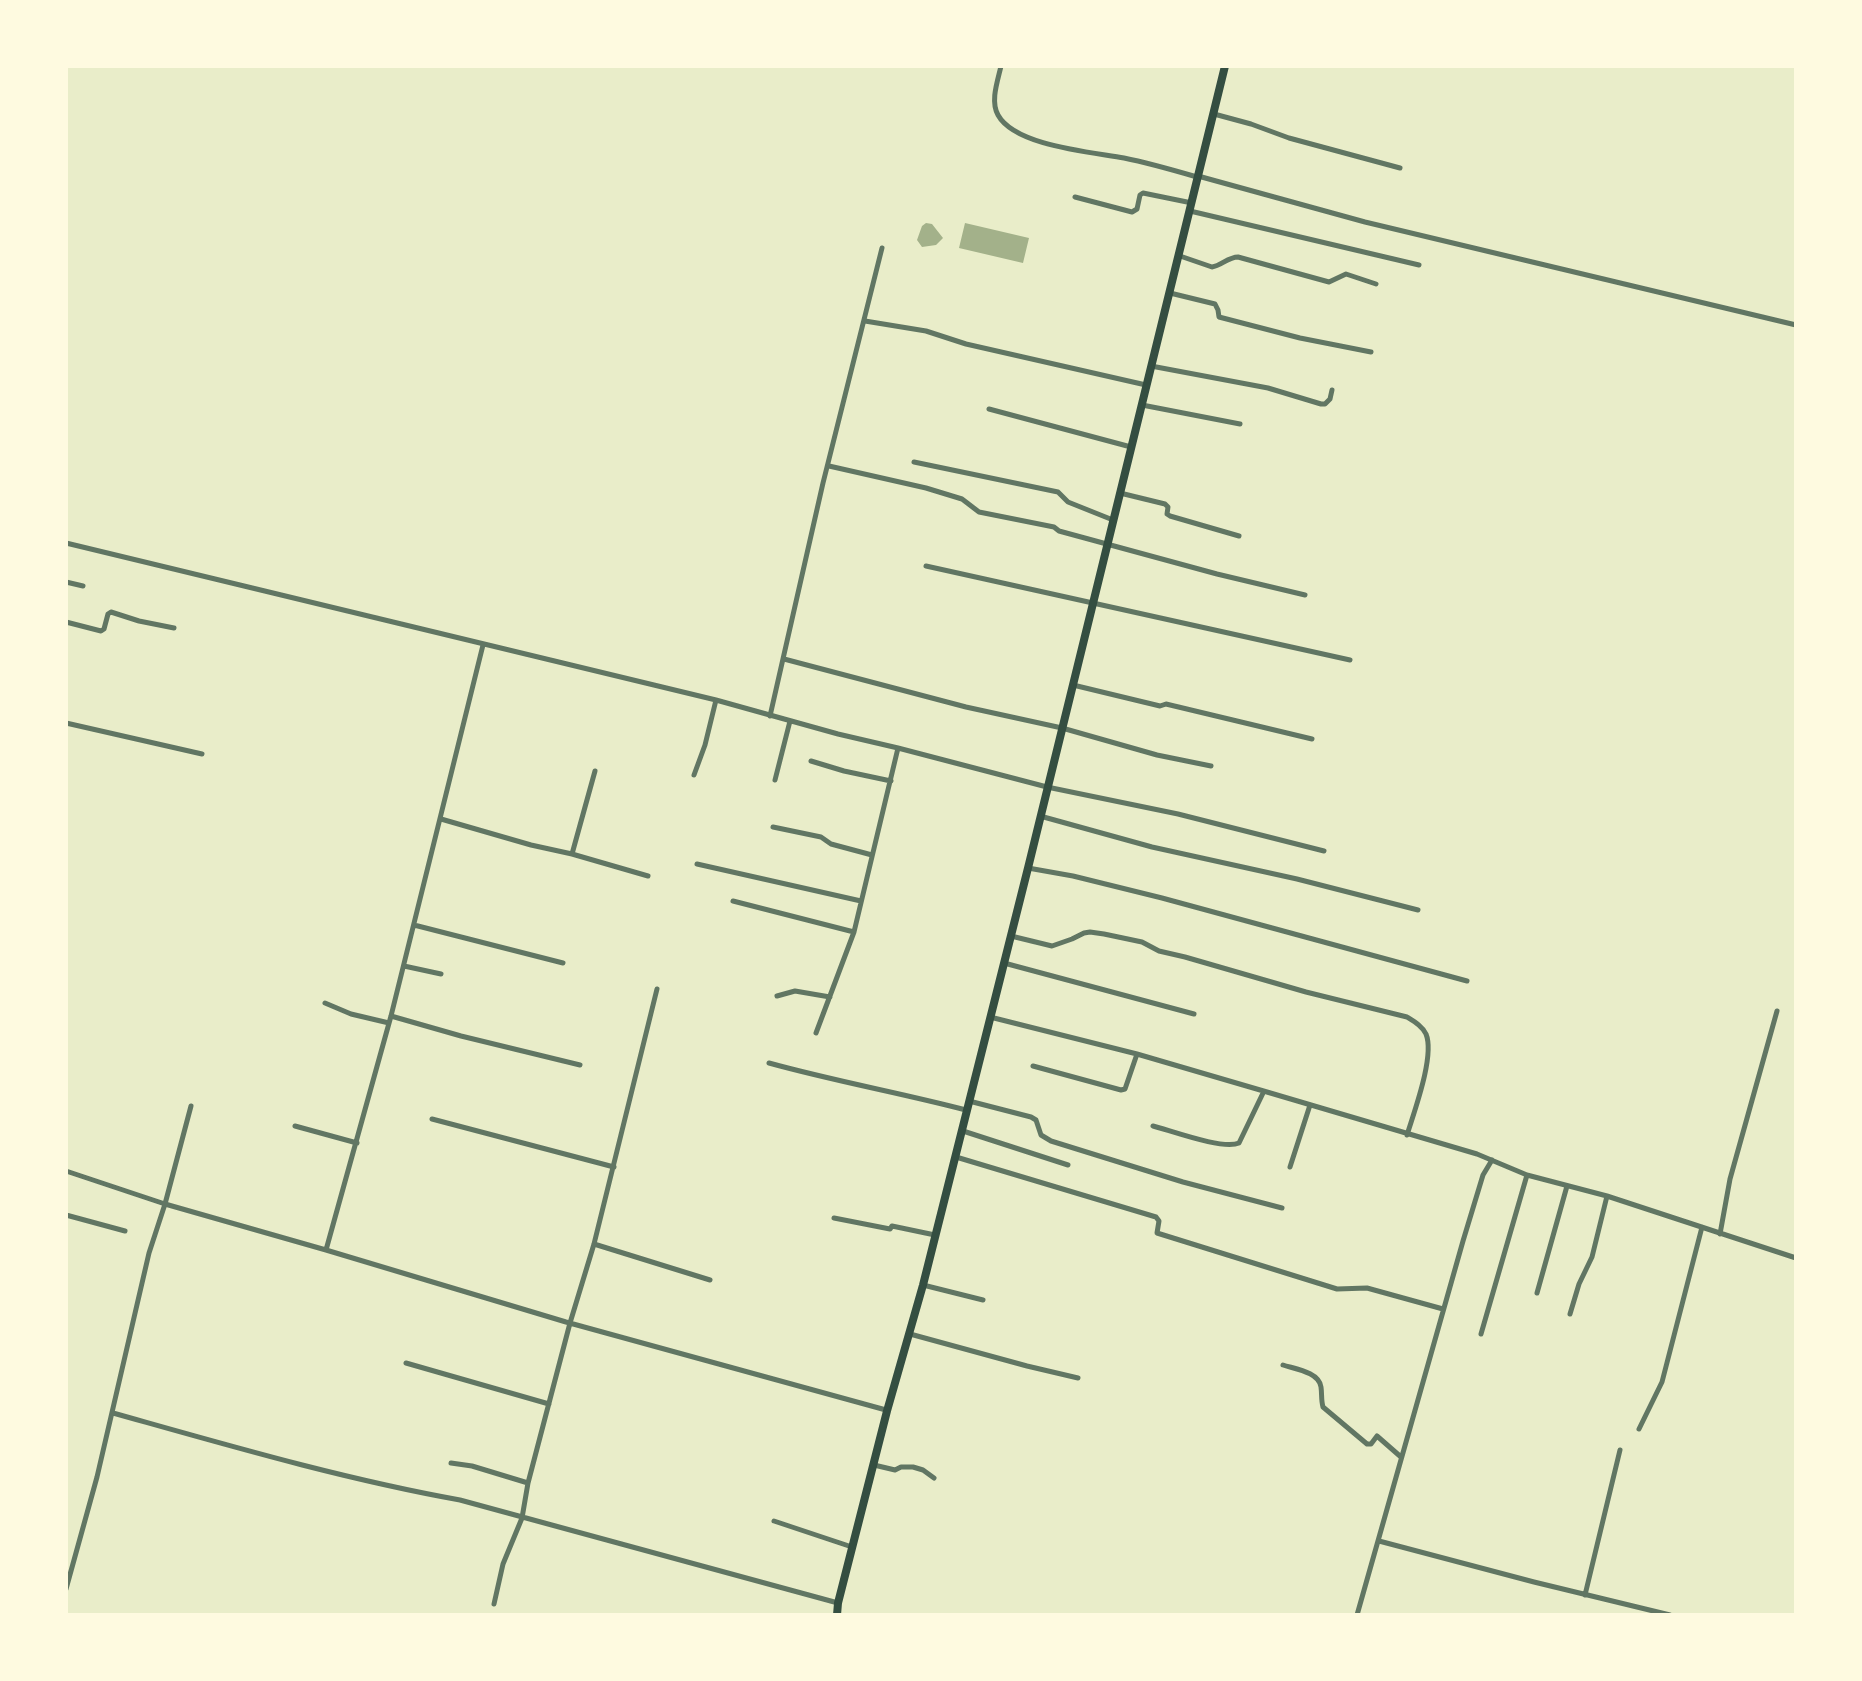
<!DOCTYPE html>
<html>
<head>
<meta charset="utf-8">
<style>
  body { margin:0 }
  #map { position:relative; width:1862px; height:1681px; overflow:hidden; background:#e9edc9; font-family:Lora,serif }
  canvas { display:block }
  .frame { position:absolute; inset:0; border:68px solid #fefae0; pointer-events:none }
</style>
</head>
<body>
<div id="map">
<canvas width="1862" height="1681"></canvas>
<div class="frame"></div>
</div>
<script>
const c = document.querySelector('canvas').getContext('2d');
c.lineJoin = 'round';
function fillPath(path, color) { c.fillStyle = color; c.fill(path, 'evenodd'); }
function stroke(path, color, width, dash) { c.strokeStyle = color; c.lineWidth = width; c.lineCap = dash ? 'butt' : 'round'; c.setLineDash(dash || []); c.stroke(path); }
fillPath(new Path2D(`
  M926,223L932,224L943,238L936,245L922,247L917,240L922,226Z
  M965,223L1029,238L1023,263L959,248Z`), '#a3b18a');
stroke(new Path2D(`
  M1001,66C998,80 990,101 998,115C1015,146 1091,152 1124,158C1149,163 1173,170 1197,177
  M1214,114L1251,124L1289,138L1400,168
  M1198,176L1365,222L1796,325
  M1075,197L1132,212L1137,209L1140,195L1143,193L1192,203
  M1190,211L1419,265
  M1180,256L1212,267C1221,266 1228,257 1238,257L1329,282L1346,274L1376,284
  M1170,293L1215,304L1218,310L1219,317L1300,338L1371,352
  M865,321L926,331L966,344L1146,385
  M1151,366L1268,388L1321,404H1325L1330,399L1332,390
  M1142,405L1240,424
  M989,409L1131,447
  M914,462L1058,492L1068,502L1113,520
  M829,466L926,488L962,499L979,512L1054,527L1059,531L1217,574L1305,595
  M1120,493L1165,504L1168,507L1167,514L1170,516L1239,536
  M66,543L716,700L838,734L898,748L1047,787L1178,814L1324,851
  M926,566L1350,660
  M66,582L83,586
  M66,622L101,631L104,629L108,614L111,612L139,621L174,628
  M784,659L966,707L1062,728L1157,755L1211,766
  M1073,685L1160,706L1166,704L1312,739
  M770,716L823,483L882,248
  M66,723L202,754
  M811,761L844,771L891,781
  M694,775L705,745L716,700
  M775,780L790,721
  M1040,816L1152,847L1297,879L1418,910
  M441,819L531,845L572,854L595,771
  M773,827L821,837L831,844L872,855
  M572,854L648,876
  M697,864L861,901
  M1028,868L1073,876L1162,898L1467,981
  M733,901L854,932
  M414,925L563,963
  M1011,936L1052,946L1072,939L1084,933L1090,932L1104,934L1142,942L1159,951L1185,957L1306,992L1407,1017C1415,1022 1422,1026 1426,1034C1435,1056 1414,1112 1407,1135
  M1004,963L1194,1014
  M404,966L441,974
  M777,996L795,991L830,997
  M325,1003L351,1014L389,1023
  M391,1016L461,1036L580,1065
  M990,1017L1137,1054L1267,1092L1477,1154L1527,1175L1607,1196L1796,1258
  M816,1033L854,932L898,748
  M769,1063C834,1081 901,1093 966,1110
  M1033,1066L1121,1090L1125,1089L1137,1054
  M969,1101L1031,1117L1036,1120L1041,1135L1051,1141L1183,1182L1282,1208
  M432,1119L614,1167
  M295,1126L357,1143
  M1153,1126C1172,1131 1223,1150 1239,1143L1264,1091
  M963,1131L1068,1165
  M956,1157L1156,1217L1159,1221L1157,1233L1337,1289L1367,1288L1443,1309
  M1290,1167L1310,1105
  M66,1171L165,1204L326,1250L566,1322L886,1410
  M66,1215L125,1231
  M834,1218L890,1229L892,1226L935,1235
  M1720,1234L1730,1179L1777,1011
  M594,1244L710,1280
  M326,1250L391,1016L483,645
  M923,1285L983,1300
  M1537,1293L1567,1186
  M1570,1314L1579,1284L1592,1257L1607,1196
  M910,1334L1027,1366L1078,1378
  M1481,1334L1527,1175
  M406,1363L549,1404
  M1283,1365C1295,1369 1319,1372 1321,1387C1322,1394 1321,1400 1323,1407L1367,1444H1371L1377,1436L1401,1457
  M113,1413C227,1445 343,1479 460,1500L838,1603
  M1639,1429L1662,1382L1702,1227
  M451,1463L472,1466L528,1483
  M874,1465L895,1470L901,1467H913L923,1470L934,1478
  M774,1521L852,1547
  M1379,1541L1534,1582L1670,1615
  M66,1589L97,1477L149,1253L165,1204L191,1106
  M1585,1595L1620,1450
  M494,1604L503,1564L522,1518L528,1483L570,1323L594,1244L657,989
  M1357,1615L1463,1241L1483,1175L1492,1160`), '#617663', 5);
stroke(new Path2D(`
  M837,1615L838,1603L887,1411L923,1285L1028,868L1225,66`), '#344e41', 8);
</script>
</body>
</html>
